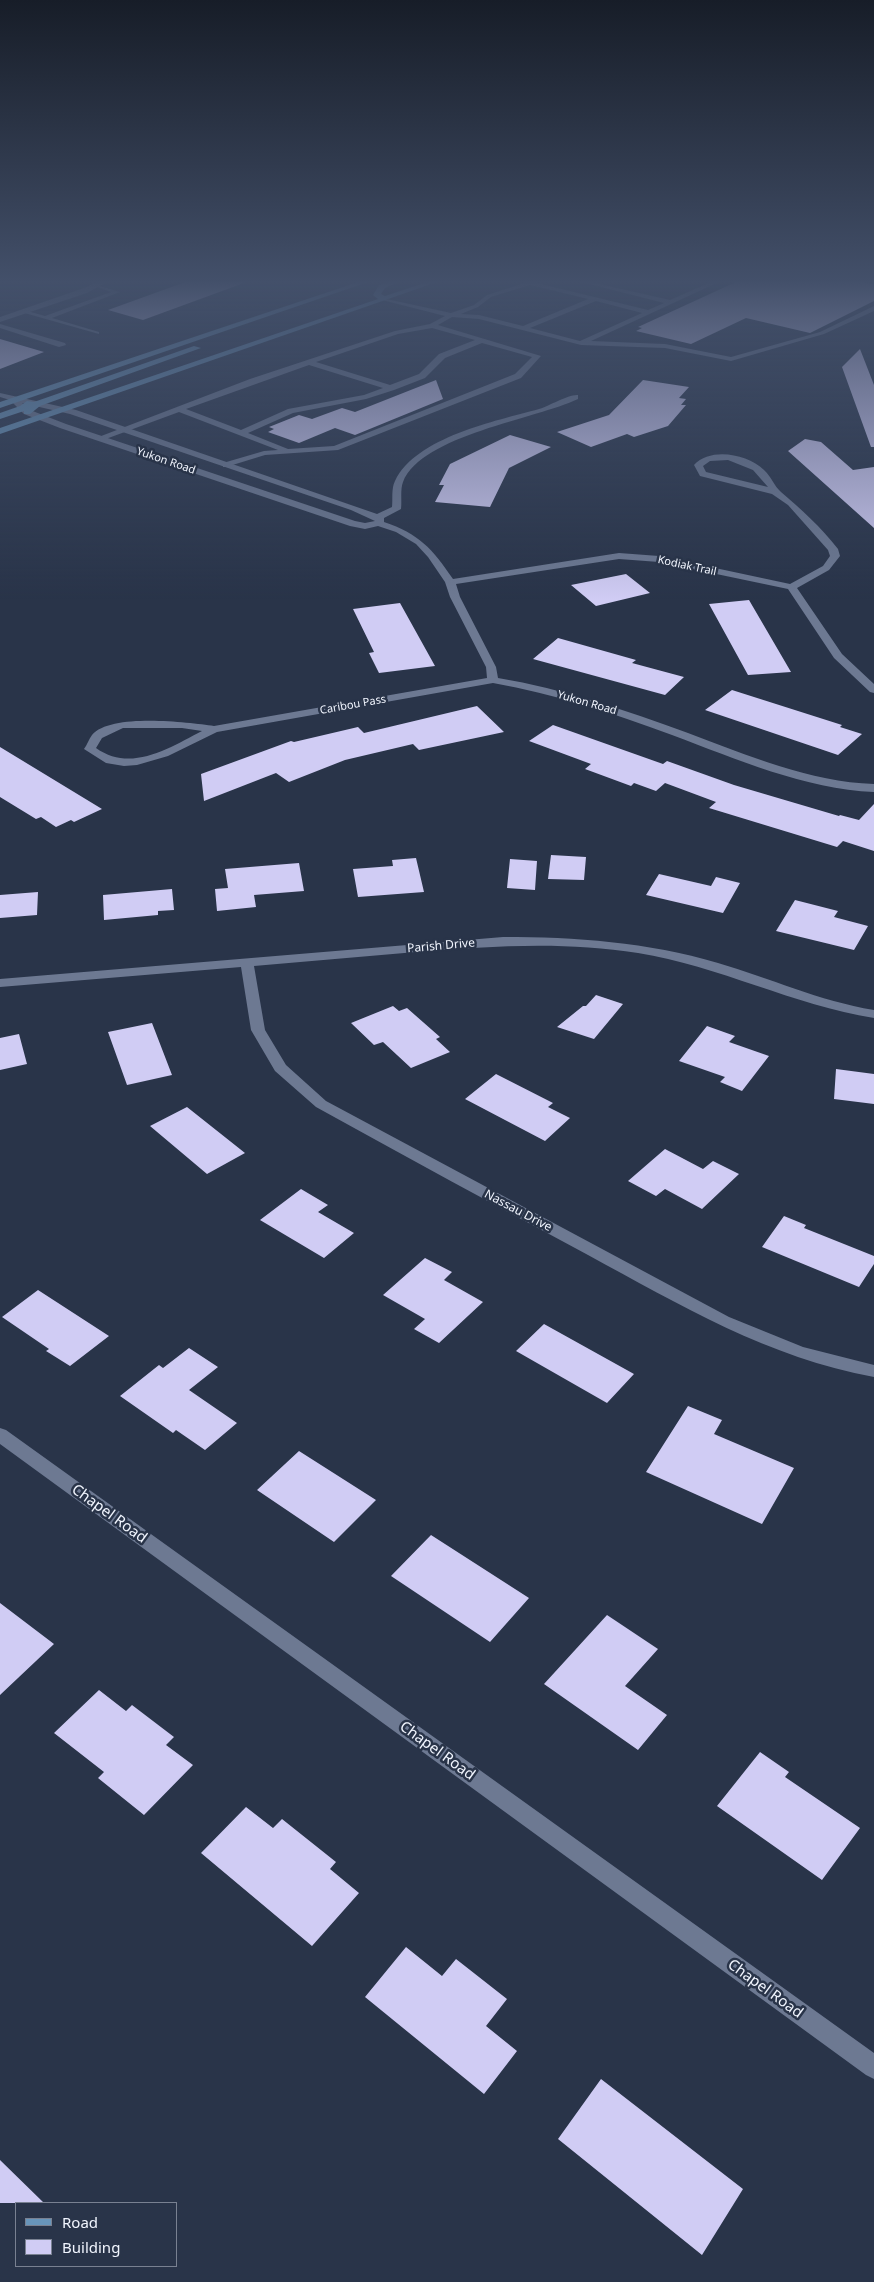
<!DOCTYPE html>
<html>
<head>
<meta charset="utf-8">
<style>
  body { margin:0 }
  #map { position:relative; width:874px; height:2282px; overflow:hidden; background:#293449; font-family:"Noto Sans",sans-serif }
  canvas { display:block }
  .legend { position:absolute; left:15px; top:2202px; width:162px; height:65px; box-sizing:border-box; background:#293449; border:1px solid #798191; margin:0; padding:6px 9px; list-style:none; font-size:15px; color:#f1f5fe }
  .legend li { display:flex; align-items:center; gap:10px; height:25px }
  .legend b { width:25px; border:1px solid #798191 }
</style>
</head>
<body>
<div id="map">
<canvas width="874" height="2282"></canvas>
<ul class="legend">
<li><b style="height:6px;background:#6895ba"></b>Road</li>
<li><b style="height:14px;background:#d0ccf4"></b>Building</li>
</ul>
</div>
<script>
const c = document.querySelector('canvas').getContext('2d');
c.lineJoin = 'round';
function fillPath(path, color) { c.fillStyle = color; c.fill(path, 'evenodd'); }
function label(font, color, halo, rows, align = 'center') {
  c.font = font + ' "Noto Sans",sans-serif'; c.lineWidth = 5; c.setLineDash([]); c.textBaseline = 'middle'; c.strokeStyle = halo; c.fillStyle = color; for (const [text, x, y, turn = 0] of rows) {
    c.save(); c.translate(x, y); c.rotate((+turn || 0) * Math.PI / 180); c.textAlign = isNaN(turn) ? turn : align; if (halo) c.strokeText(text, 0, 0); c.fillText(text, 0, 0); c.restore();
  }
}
fillPath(new Path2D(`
  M188,281H243L244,283L143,320L108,310Z
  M738,281H858L874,284V301L810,333L746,318L691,344L636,331L642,328L638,327Z
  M0,339L44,352L0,369Z
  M860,349L874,385V447H871L842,367Z
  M436,380L443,399L355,435L335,428L299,443L268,432L274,429L269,427L299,415L312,419L342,408L355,412Z
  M643,380L689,387L679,398L686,399L681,405H686L668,426L634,437L627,434L591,447L557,432L609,415Z
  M510,435L551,447L509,468L490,507L435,502L444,485H439L450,464Z
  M805,439L821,442L853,470L874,467V528L788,451Z
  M626,574L650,593L596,606L571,585Z
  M749,600L791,672L748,675L709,604Z
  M400,603L435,666L379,673L369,653L374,652L353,609Z
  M558,638L636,660L632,663L684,677L665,695L533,659Z
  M732,690L842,725L840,727L862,734L838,755L705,710Z
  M477,706L504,732L419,750L413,744L345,760L289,782L276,773L204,801L201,774L291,741L294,742L358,727L364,733Z
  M553,725L663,764L667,761L734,785L839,816L840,815L859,820L874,804V851L843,841L837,847L709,808L716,802L665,783L656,791L634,783L631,786L585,769L591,764L529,741Z
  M0,747L102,809L74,822L71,820L56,827L41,817L36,819L0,797Z
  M551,855L586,857L584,880L548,879Z
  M416,858L424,892L358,897L353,869L393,866L392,860Z
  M510,859L537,861L535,890L507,888Z
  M299,863L304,891L254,895L256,907L217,911L215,889L228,888L225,869Z
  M659,874L711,886L716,877L740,883L723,913L646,895Z
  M172,889L174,910L158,911V915L104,920L103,895Z
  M38,892L37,915L0,918V895Z
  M795,900L838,911L834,917L868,926L854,950L776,931Z
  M596,995L623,1004L594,1039L557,1027L583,1006H586Z
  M393,1006L399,1011L407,1008L440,1037L436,1039L450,1052L411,1068L383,1042L374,1045L351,1023Z
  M152,1023L172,1075L127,1085L108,1032Z
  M707,1026L735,1036L729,1042L769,1056L742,1091L720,1082L725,1077L679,1061Z
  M19,1034L27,1064L0,1070V1038Z
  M836,1069L874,1074V1104L834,1099Z
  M496,1074L553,1103L548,1107L570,1118L545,1141L465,1099Z
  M187,1107L245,1153L207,1174L150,1126Z
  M665,1149L703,1169L713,1161L739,1174L702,1209L665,1189L656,1196L628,1181Z
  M301,1189L328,1205L318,1212L354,1233L324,1258L260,1220Z
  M784,1216L806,1225L804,1228L874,1256V1264L859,1287L762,1247Z
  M425,1258L452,1272L444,1280L483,1302L439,1343L414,1329L425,1319L383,1295Z
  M38,1290L109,1336L70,1366L46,1351L49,1349L2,1317Z
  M544,1324L634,1374L607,1403L516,1351Z
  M189,1348L218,1367L189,1390L237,1423L205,1450L176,1430L173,1433L120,1396L159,1365L163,1368Z
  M688,1406L722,1420L714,1434L794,1468L762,1524L646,1472Z
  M299,1451L376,1500L334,1542L257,1490Z
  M431,1535L529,1598L490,1642L391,1576Z
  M0,1603L54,1644L0,1695Z
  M607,1615L658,1649L625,1686L667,1715L638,1750L544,1684Z
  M99,1690L126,1711L132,1705L174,1737L166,1745L193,1765L144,1815L98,1778L104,1772L54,1733Z
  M760,1752L789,1772L785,1777L860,1828L822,1880L717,1806Z
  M246,1807L273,1828L282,1819L336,1862L330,1869L359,1893L312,1946L201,1853Z
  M406,1947L442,1976L456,1959L507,1999L486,2026L517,2051L484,2094L365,1997Z
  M601,2079L743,2189L702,2255L558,2139Z
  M0,2160L44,2203H0Z`), '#d0ccf4');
fillPath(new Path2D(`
  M530,281H539L537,283L648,310L664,303L577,281H587L670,300L713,281H721L591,341L665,344L731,357L820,332L874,306V311L824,334L731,361L665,348L581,345L479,319L452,317L438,325L541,356L521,378L338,450L265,455L226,467H223V463L264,451L278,450L179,412L103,440L96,438L250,379L395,331L430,324L445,316L382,300V298L451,313L474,305L487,295ZM530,285L588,299L523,326L479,315L461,314L478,307L491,297ZM596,301L642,313L580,341L530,328ZM432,328L475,340L439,354L419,374L390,385L316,362L398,334ZM482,343L532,357L515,374L334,446L288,449L248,433L293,413L366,399L394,390L425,378L445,358ZM309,365L383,388L364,395L288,409L241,430L186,409Z
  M94,284L120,292L52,318L99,332V334L21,312L24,310L45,316L111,292L94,286Z
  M0,324L65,343L66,345L59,347L0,328Z`), '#6d7992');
fillPath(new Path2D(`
  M100,281H109L87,293L0,322V317L81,289Z
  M0,393L76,410L377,514L392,507C393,499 391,489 395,481C416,437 496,421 539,409C549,406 569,394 578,395V399C536,419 422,435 403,482C400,490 402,500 401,509L384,518V522C419,534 432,548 453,579L619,553L659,556L790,584L823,566L830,556L828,550L788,505L772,494L700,476L694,465C711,447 747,454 764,470C771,476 774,486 781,492C801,509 821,527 838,549L840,556L829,570L797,588L842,654L874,684V693L870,692L834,658L788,589L659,562L619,559L456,584L460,597L496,667L498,678C564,689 625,710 688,733C747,755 810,782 874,784V792C805,789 736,759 672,735C613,713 555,694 493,683L217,732L168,756L137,765L124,766L106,763L84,749C87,745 89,739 92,735C110,713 187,722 214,726L487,678L486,667L450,597L445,582L428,557L416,544L396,532L378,526L365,529L350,526L60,428L24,414L10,400L0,397ZM22,403L70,414L351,510L375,521L365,523L355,521L66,424L30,410ZM728,460L753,470L768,487L706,472L703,466L710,461ZM123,728H182L202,731C169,748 131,773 96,748L102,738Z
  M503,937C576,937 647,942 718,963C770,978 819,1001 874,1010V1018C793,1005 719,966 638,953C564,941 490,946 416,952C362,957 308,961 254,966L265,1030L286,1065L326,1101L729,1317L803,1347L874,1365V1377C769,1358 680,1305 588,1255C497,1206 406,1157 316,1107L275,1071L251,1030L241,967L0,987V979Z
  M0,1428L6,1430L874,2053V2079L866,2075L0,1444Z`), '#6d7992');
fillPath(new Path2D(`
  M361,281H371L0,408V402Z
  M391,281H401L385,288L381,294L385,296L430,281H440L0,434V428L378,299L373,295L379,285Z
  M194,346L201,348L40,406L30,414H24V411L0,419V413L20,406L27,401L34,402Z`), '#6895ba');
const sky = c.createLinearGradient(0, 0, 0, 600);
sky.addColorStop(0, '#171d28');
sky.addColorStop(0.47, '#43506a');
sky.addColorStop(1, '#43506a00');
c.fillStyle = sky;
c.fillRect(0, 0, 874, 600);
label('11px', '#f1f5fe', '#293449', [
  ["Yukon Road",166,461,19],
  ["Kodiak Trail",687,566,12],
  ["Yukon Road",587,703,16],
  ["Caribou Pass",353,705,-10]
]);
label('12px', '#f1f5fe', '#293449', [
  ["Parish Drive",441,946,-5],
  ["Nassau Drive",518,1211,28]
]);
label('15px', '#f1f5fe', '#293449', [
  ["Chapel Road",109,1514,36],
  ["Chapel Road",437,1751,36],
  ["Chapel Road",765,1989,36]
]);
</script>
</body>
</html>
